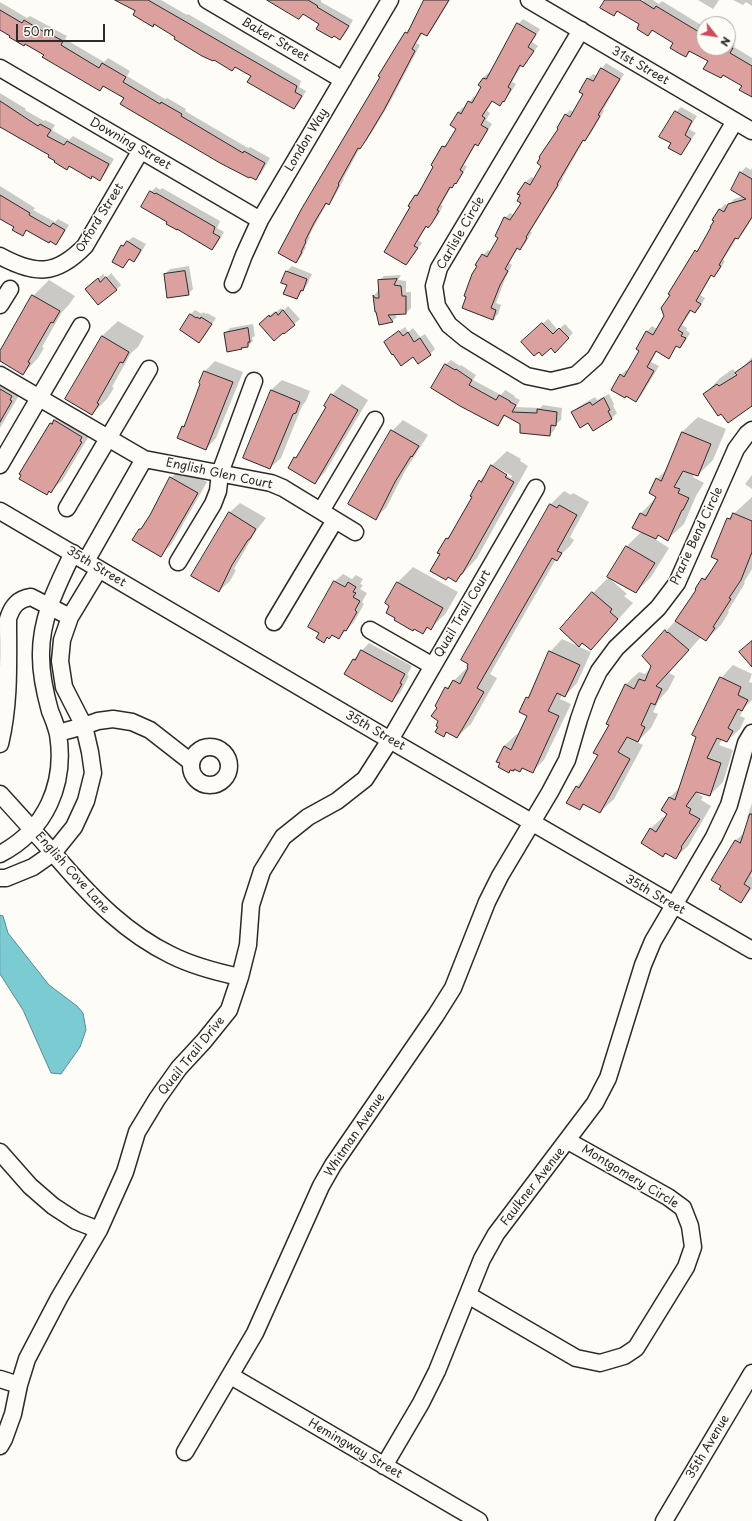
<!DOCTYPE html>
<html>
<head>
<meta charset="utf-8">
<style>
  body { margin:0 }
  #map { position:relative; width:752px; height:1521px; overflow:hidden; background:#fdfcf7; font-family:"Playpen Sans",sans-serif }
  canvas { display:block }
  .north { position:absolute; left:696px; top:16px; width:40px; height:40px; box-sizing:border-box; background:#fdfcf7; border:1px solid #a9a8a5; border-radius:50%; rotate:120deg; font-size:11px; font-weight:700; line-height:16px; text-align:center; color:#2b2b2b }
  .north::after { content:''; display:block; margin:auto; width:14px; height:18px; background:#d1495b; clip-path:polygon(50% 0,100% 100%,50% 72%,0 100%) }
  .scale { position:absolute; left:16px; top:24px; width:89px; height:18px; box-sizing:border-box; border:2px solid #2b2b2b; border-top:0; padding-left:5px; font-size:12px; line-height:14px; white-space:nowrap; color:#2b2b2b; -webkit-text-stroke:3px #fdfcf7; paint-order:stroke }
</style>
</head>
<body>
<div id="map">
<canvas width="752" height="1521"></canvas>
<div class="north">N</div>
<div class="scale">50 m</div>
</div>
<script>
const c = document.querySelector('canvas').getContext('2d');
c.lineJoin = 'round';
function fillPath(path, color) { c.fillStyle = color; c.fill(path, 'evenodd'); }
function stroke(path, color, width, dash) { c.strokeStyle = color; c.lineWidth = width; c.lineCap = dash ? 'butt' : 'round'; c.setLineDash(dash || []); c.stroke(path); }
function label(font, color, halo, rows, align = 'center') {
  c.font = font + ' "Playpen Sans",sans-serif'; c.lineWidth = 3; c.setLineDash([]); c.textBaseline = 'middle'; c.strokeStyle = halo; c.fillStyle = color; for (const [text, x, y, turn = 0] of rows) {
    c.save(); c.translate(x, y); c.rotate((+turn || 0) * Math.PI / 180); c.textAlign = isNaN(turn) ? turn : align; if (halo) c.strokeText(text, 0, 0); c.fillText(text, 0, 0); c.restore();
  }
}
const water = new Path2D(`
  M0,915L3,916L8,933L49,985L77,1006L83,1013L86,1030L80,1047L61,1074L51,1073L23,1010L0,974Z`);
fillPath(water, '#7acbd2');
stroke(water, '#5a8b8f', 1);
fillPath(new Path2D(`
  M117,0H161L187,15L188,14L301,81L299,87L306,91L299,103L294,108L252,76L155,23L153,26L136,11Z
  M268,0H321V2L353,20L345,34L340,39L320,24L303,13Z
  M425,0H450L432,30L427,35L423,33L416,43L420,45L389,104L371,134L360,148L343,179H344L333,199L328,204L327,203L309,236L310,237L305,246L306,247L301,257L296,262L279,252L406,33L411,27Z
  M602,0H636L642,2L644,0H653L659,4L662,1L701,25L700,26L704,28V48H728V41L735,45L734,47L752,58V95L743,85L709,61L691,51L686,56L675,42L653,30L648,35L641,24L618,10L614,15L605,1Z
  M698,0H719L713,9Z
  M733,0H752V6L746,2L743,5Z
  M0,2L27,18L30,16L67,36L65,39L104,62L108,58L130,71L127,76L165,99L167,98L186,109L185,111L248,148L250,147L270,158L261,174L256,179L125,98L104,86L100,90L45,55L0,29Z
  M523,19L540,29L532,42L538,46L528,60L523,66L522,65L512,82L516,84L509,95L500,105L493,100L487,111L490,113L486,120L492,124L482,140L477,145L476,144L464,165L467,166L461,177L452,186L441,205L443,206L437,217L428,226H427L418,240L422,243L406,264L412,207L415,195L420,190L435,166L443,147L449,142L457,128L458,112L463,107L465,108L474,96L476,98L482,87L483,78L488,73L490,74L518,24Z
  M606,63L624,74L603,110L604,111L590,135L584,140L562,179H563L530,232H532L525,244L520,249L518,248L509,263L512,265L505,279L496,303L501,305L498,314L493,319L478,266L483,255L488,250L491,252L499,237L505,218L510,213L514,215L522,203L521,195L519,194L526,182L531,177L535,179L565,115L570,110L574,112L584,94L588,79L593,74L597,76Z
  M0,93L26,109L25,110L44,121L45,120L55,125L52,130L69,140L73,136L114,159L105,174L100,179L93,175L91,178L69,166L67,168L50,155L0,122Z
  M681,107L697,116L689,129L696,133L680,154L672,143L676,112Z
  M746,167L751,170L752,168V219L743,233L738,238H737L723,260L725,261L719,271L714,276L712,275L700,295L705,298L700,307L695,312L692,310L682,325L687,328L686,330L690,333L685,342L680,347L678,345L668,357L657,351L651,362L659,366L641,396L636,401L621,375L626,370L629,371L641,350L638,349L647,331L652,326L658,330L696,251L701,246L713,227L720,209L725,204L728,206L734,199L744,196L732,190L741,172Z
  M0,186L35,208L33,210L55,222L58,219L69,225L61,238L56,243L51,240L49,242L28,229L22,235L15,227L0,218Z
  M156,187L160,190L162,188L220,221L217,228L224,232L217,244L212,249L169,222L151,192Z
  M133,237L146,244L139,256L134,261L130,258L123,267L122,246Z
  M189,266L193,289L188,294L165,274L170,269Z
  M292,266L312,274L307,285L297,298L288,284L287,271Z
  M111,273L121,285L116,290L92,284L103,274L106,278Z
  M401,275L398,280L406,281V292H411V308L406,313L395,314L397,317L392,321L376,311L374,295L378,291L380,293L379,281L384,276Z
  M49,280L75,296L68,306L62,312L42,347L44,348L38,358L23,374L0,360V353L33,296Z
  M288,306L300,319L284,333L266,319L275,311L276,312L281,308L283,311Z
  M195,310L202,314L203,312L206,314L207,313L216,318L204,337L199,342L190,315Z
  M548,319L558,330L565,324L573,333L555,351L551,347L539,351L527,337Z
  M118,321L144,336L138,347L131,353L112,387L114,388L107,399L92,414L102,336Z
  M253,324L255,336L252,338L253,341L248,346H243L241,348L225,333L230,328Z
  M405,327L408,332L413,328L420,337L425,334L435,349L430,354L414,356L393,353L385,342Z
  M752,357V404L705,394L720,378L733,369L735,372L744,366Z
  M451,360L460,366L461,365L476,375L473,380L501,395L505,390L515,396L514,397L520,400L516,407L540,408L543,405L562,408L561,420L555,425V429L550,435L506,415L498,424L445,365Z
  M215,361L243,372L216,438L206,449L182,427L186,423L205,371Z
  M0,372L22,390L0,428Z
  M282,380L310,391L306,401L302,406L281,458L270,468L271,390Z
  M342,384L368,400L325,472L315,483L295,458L300,452L327,406L332,395Z
  M609,394L614,404L613,406L617,413L612,418L589,422L573,412L578,407L595,397L597,400Z
  M61,413L92,431L62,481L47,494L51,423Z
  M698,417L726,429L713,460L698,475L694,474L693,477L704,483L696,496L684,524L668,539L659,535L655,539L669,548L651,577L636,592L609,578L627,594L624,596L633,603L591,649L562,629L593,593L609,577L627,546L642,531L640,514L656,498L657,479L667,469L682,432Z
  M403,420L428,435L405,471L386,508L375,518L349,503L392,431Z
  M507,451L521,459L520,461L528,466L477,558L456,581L441,554L439,552L447,538L454,531L474,497L480,481L487,473L491,466ZM495,467L512,476L511,478L493,468Z
  M182,467L207,482L171,545L160,555L140,530L146,523L171,478Z
  M752,475V489L745,484Z
  M564,491L571,495L573,493L589,502L570,537L574,540L570,546L556,559L490,674L497,678L471,724L457,737L448,732L443,736L440,727L438,707L446,688L468,667L470,664L462,659L551,504Z
  M752,497V569L744,582L745,583L728,611L729,612L721,625L706,640L701,637L669,673L675,676L668,690L659,700L653,712L658,714L651,728L637,742L643,745L614,799L600,812L585,804L580,809L577,786L587,776L599,754L625,685L639,672L645,674L651,668L666,631L677,619L697,590L703,579L714,568L719,560L728,519Z
  M240,503L266,518L255,532L234,569L236,570L230,581L219,591L229,513Z
  M413,567L458,592L446,613L431,628L429,627L423,633L414,628L398,582Z
  M343,574L352,579L356,575L363,579L360,584L363,585L360,589L367,593L362,602L364,604L354,622L339,638L333,634L323,641L320,633L309,626L335,581Z
  M562,639L591,652L577,683L565,696L562,694L560,699L571,704L544,760L532,772L523,768L520,771L515,768L509,771L504,746L517,734L519,735L528,715L521,712L527,698L532,693L550,652Z
  M369,643L412,666L407,675L409,676L400,693L392,700L345,674L354,659Z
  M733,665L752,674L749,682L752,683V700L744,708L740,716L745,718L740,729L727,741L722,739L719,745L733,750L723,782L710,795L694,791L703,797L701,800L711,806L688,846L675,858L666,852L663,855L650,829L663,817L666,818L669,814L662,810L670,797L681,786L721,678Z
  M752,803V829L750,819L747,818Z
  M744,833L752,834V874L751,876L752,877V889L741,902L723,886L712,880L736,840Z`), '#0003');
const building = new Path2D(`
  M115,0H148L297,86L295,92L302,96L294,109L287,105L247,82L251,76L235,67L232,71L214,60L213,61L202,56L174,39L175,37L154,24L153,27L133,15L135,11Z
  M267,0H308L318,6L317,7L349,26L340,40L334,36L332,38L316,29L319,24L303,14L299,19Z
  M424,0H449L427,36L421,33L412,49L415,51L384,110L366,140L360,149L358,148L338,184L339,185L329,205L326,203L314,223L305,241L306,242L301,252H302L296,263L278,253L302,208L380,77L378,76L405,32L407,33Z
  M605,0H640L654,9L656,6L704,35V48H733L730,53L752,66V97L739,90L742,86L723,75L721,78L703,69L708,61L689,51L686,57L680,54L670,48L673,43L652,30L648,36L637,29L639,24L617,11L614,16L600,8Z
  M0,10L22,23L24,20L49,35L50,34L63,41L61,45L99,68L102,63L126,77L123,82L160,104L161,102L182,114L181,116L243,153L244,151L265,163L256,180L250,177L249,178L220,163L120,104L124,98L103,86L100,91L42,57L44,55L25,44L24,46L9,37L10,36L0,30Z
  M517,23L536,34L528,47L534,51L523,67L520,65L508,87L511,89L504,102L503,101L500,106L492,101L482,116L485,118L481,125L488,129L478,146L475,144L460,170L463,172L456,184L455,183L452,188L450,187L437,210L439,211L432,223L428,228L426,226L414,246L418,248L406,265L384,252L410,207L408,206L415,195L417,196L433,167L431,165L442,146L445,147L456,129L450,125L458,112L461,114L468,101L472,103L481,87L478,85L483,78L486,79Z
  M601,68L620,79L598,115L600,116L585,141L583,140L557,184L558,185L526,237L527,238L520,250L517,248L505,269L508,271L500,285L491,308L496,310L493,320L462,308L466,297L464,296L472,274L477,266L475,265L482,254L487,257L498,238L495,236L504,217L510,220L521,203L517,201L520,195L517,194L525,182L530,185L541,166L537,163L540,158L539,157L558,129L557,128L565,114L570,117L583,94L579,92L587,78L593,81Z
  M0,101L38,126L40,124L51,130L47,136L64,145L67,141L109,164L100,181L92,176L91,179L69,166L67,170L54,162L55,161L48,157L49,155L0,127Z
  M675,111L692,121L685,135L691,139L681,155L668,148L671,143L659,137Z
  M740,172L752,179V217L738,239L735,238L719,265L721,266L714,277L711,275L696,301L701,304L695,313L690,310L678,330L683,333L681,336L686,338L680,348L676,346L669,359L656,351L647,367L654,371L636,402L626,396L625,398L611,390L620,374L624,377L639,351L636,349L646,331L653,335L664,316L661,308L670,295L668,294L695,250L697,252L711,227H710L714,221L712,220L719,209L724,212L728,204L746,199L731,190Z
  M150,191L155,194L156,193L215,227L213,233L220,237L212,250L177,229V230L166,224L167,222L141,207Z
  M0,195L30,213L29,215L50,227L53,223L65,230L56,245L50,241L49,243L26,230L23,236L12,230L14,227L0,219Z
  M127,241L141,250L134,262L129,259L123,268L112,262L121,245L123,246Z
  M185,271L189,295L167,298L164,274Z
  M286,271L307,279L303,291L301,290L297,299L283,294L287,285L281,283Z
  M106,277L117,290L98,305L85,289L98,278L100,282Z
  M397,279L394,285L401,286L402,296H406V314L388,315L393,322L379,325L376,312H375L373,295L375,298H379L378,280Z
  M32,295L60,311L53,323L51,322L28,362L30,363L23,375L0,361V351Z
  M283,310L295,325L284,334L283,333L274,341L259,324L269,315L270,317L276,312L278,315Z
  M190,314L196,318L197,317L200,319L201,317L212,324L199,343L180,330Z
  M542,323L553,334L559,328L569,338L555,353L551,348L542,356L539,352L534,356L521,342Z
  M248,328L250,342H248V347L241,348L242,349L227,352L224,333Z
  M399,331L403,336L408,332L414,342L420,338L431,355L418,364L413,357L401,366L393,354L392,355L384,342Z
  M102,336L129,352L123,363L120,362L97,403L99,404L92,415L65,399Z
  M752,361V406L728,423L721,414L718,416L703,394L717,384L719,386L737,375L735,373Z
  M445,364L455,370L456,369L472,380L469,385L496,400L499,395L510,401V402L516,405L512,412L537,413V409L557,412L556,426L551,425L550,436L520,433V424L504,415L498,426L460,406L431,388Z
  M204,371L233,382L206,450L177,438L182,426L184,427L200,384L199,383Z
  M0,389L12,396L10,400L12,401L0,422Z
  M271,390L300,402L296,413L293,414L270,469L243,458Z
  M331,394L358,410L315,484L288,468L294,457L296,458L326,407L324,406Z
  M604,398L610,410L608,411L612,419L593,431L588,423L580,428L571,412L590,402L592,405Z
  M54,420L82,437L80,441L82,442L51,493L49,491L47,495L19,479L21,475L19,474L50,423L52,424Z
  M391,430L419,446L412,457L411,456L395,482L376,520L348,504Z
  M682,432L711,444L698,476L683,471L674,487L680,489L678,493L689,498L683,510H682L668,541L658,535L656,539L632,528L640,513L646,516L656,497L649,493L656,478L661,481Z
  M491,465L507,475L505,477L514,482L462,574H461L456,582L448,577L446,580L430,571L440,554L437,553L446,538L448,539L472,497L470,496L479,480L481,482Z
  M170,477L198,493L161,557L132,540L139,529H141L150,515Z
  M550,504L557,508L559,505L577,515L557,551L562,553L557,561L552,558L477,688L484,692L457,738L446,732L444,737L435,732L438,727L436,726L438,721L431,716L437,708L435,706L445,687L448,689L453,680L460,684L468,668L467,667L468,664L461,660Z
  M229,512L256,529L250,539L248,540L232,565L219,592L191,576Z
  M733,513L752,521V552L741,580L729,598L731,599L713,627L715,628L706,641L675,621L696,590L695,589L702,578L705,580L718,560L711,557L727,518L730,519Z
  M626,546L655,563L636,593L607,577Z
  M334,581L345,587L348,582L356,587L353,592L356,593L353,597L360,601L355,610L357,612L346,631L344,630L339,639L332,635L329,639L327,637L324,643L316,638L319,633L308,627Z
  M397,582L443,608L431,630L427,627L423,634L414,629L413,631L394,620L395,618L386,613L389,606L385,603Z
  M592,592L612,609L610,612L618,619L591,650L582,643L579,647L560,629Z
  M665,630L667,633L668,632L689,650L656,686L662,689L655,705L651,703L641,725L645,727L638,742L627,737L618,752L630,759L600,813L583,804L580,810L566,803L576,786L579,788L598,755L593,753L609,725L606,724L625,684L634,689L639,679L645,681L651,666L642,656Z
  M752,641V667L739,652Z
  M361,650L405,674L400,683L402,684L392,702L344,674L353,659L355,660Z
  M549,651L580,665L565,697L557,693L548,711L559,716L533,773L522,768L520,772L514,769V771L510,770L509,773L498,767L500,763L496,762L504,746L511,750L527,716L519,712L526,697L528,698Z
  M720,677L741,687L738,695L748,700L742,711L738,709L728,728L733,731L727,742L717,738L707,758L721,763L710,796L696,792L686,806L691,809L689,813L700,819L681,847L682,848L676,859L665,853L663,857L641,843L650,828L656,832L667,814L661,810L669,797L675,800L696,737L692,735Z
  M750,814H752V870L744,884L750,888L741,903L719,889L721,886L711,880L735,840L740,843Z`);
fillPath(building, '#dca19e');
stroke(building, '#2b2b2b', 1);
const minor = new Path2D(`
  M207,0L343,80
  M529,0L752,131
  M581,30L439,268L434,286L437,306L449,325L466,339L527,376L551,381L576,375L595,358L735,121
  M0,68L260,220
  M0,256C35,275 56,276 85,246L141,150
  M233,284L244,255L260,220L390,0
  M0,305L10,289
  M0,375L144,459L271,483L283,488L355,532
  M0,465L81,326
  M67,508L149,369
  M0,511L390,740L752,950
  M321,511L375,420
  M86,561L144,459
  M178,562L213,504L218,491L220,473L254,381
  M274,622L335,520
  M370,630L433,666
  M58,733L84,726L98,721L113,719L132,722L150,730L191,762
  M0,744C10,703 8,661 8,619C12,606 18,599 31,597L70,617
  M191 766a19 19 0 1 1 38 0a19 19 0 1 1-38 0Z
  M0,794C20,816 41,839 61,862C93,899 126,933 171,955C193,966 216,972 240,977
  M0,854C46,830 66,784 58,734C56,726 53,718 50,711C45,693 41,676 41,657C40,619 57,586 73,553
  M0,878H6L33,867L53,853L74,827L86,801L93,773L90,752L84,726L64,687L60,661L62,640L70,617L99,569
  M0,1152L30,1186L53,1206L76,1221L99,1230
  M468,1295L576,1358L600,1363L624,1356L636,1348L686,1267L693,1247L690,1226L683,1208L668,1197L568,1141
  M231,1376L479,1521
  M0,1379L19,1385
  M0,1446L4,1439L13,1414L19,1385L27,1359L59,1298L99,1230L125,1172L137,1132L157,1099L179,1068L204,1041L229,1010L240,977L248,945L251,905L262,871L283,837L308,817L337,801L365,779L390,740L536,488
  M185,1452L255,1333L321,1186L333,1165L436,1015L453,988L487,902L500,876L550,792L567,760L579,719L587,696L599,671L616,648L658,608L677,583L736,449L747,434L752,430
  M384,1466L421,1403L437,1371L482,1259L496,1234L595,1103L608,1078L643,965L653,941L714,837L729,805L746,743L752,733
  M664,1521L752,1373`);
stroke(minor, '#2b2b2b', 19);
stroke(minor, '#fdfcf7', 16);
label('12px', '#2b2b2b', '#fdfcf7', [
  ["Baker Street",275,40,30],
  ["31st Street",640,66,30],
  ["London Way",307,140,-59],
  ["Downing Street",130,144,30],
  ["Oxford Street",100,218,-58],
  ["Carlisle Circle",461,233,-60],
  ["English Glen Court",219,474,12],
  ["Prarie Bend Circle",697,536,-65],
  ["35th Street",96,567,31],
  ["Quail Trail Court",463,614,-60],
  ["35th Street",375,731,30],
  ["English Cove Lane",72,873,48],
  ["35th Street",655,895,30],
  ["Quail Trail Drive",192,1056,-51],
  ["Whitman Avenue",355,1135,-56],
  ["Montgomery Circle",630,1177,31],
  ["Faulkner Avenue",533,1187,-52],
  ["35th Avenue",708,1447,-59],
  ["Hemingway Street",355,1449,30]
]);
</script>
</body>
</html>
